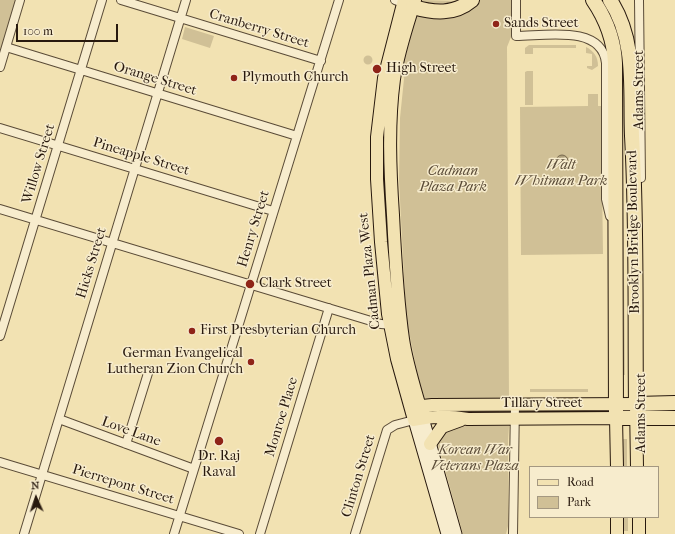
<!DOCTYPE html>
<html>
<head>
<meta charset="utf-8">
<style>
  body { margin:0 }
  #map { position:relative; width:675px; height:534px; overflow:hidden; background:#f2e2b2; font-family:"IM FELL French Canon",serif }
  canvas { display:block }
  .legend { position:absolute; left:529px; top:466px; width:130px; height:52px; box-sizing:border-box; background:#f7eccd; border:1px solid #a49881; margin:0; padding:5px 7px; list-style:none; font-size:12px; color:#28190e }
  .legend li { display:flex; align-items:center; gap:8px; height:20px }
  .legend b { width:20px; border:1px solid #a49881 }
  .north { position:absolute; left:16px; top:478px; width:40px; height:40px; -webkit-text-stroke:3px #f7eccd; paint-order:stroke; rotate:357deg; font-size:11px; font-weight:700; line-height:16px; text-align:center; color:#28190e }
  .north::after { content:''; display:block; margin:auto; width:14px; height:18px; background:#28190e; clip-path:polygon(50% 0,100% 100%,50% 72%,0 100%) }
  .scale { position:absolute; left:16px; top:24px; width:102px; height:18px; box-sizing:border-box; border:2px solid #28190e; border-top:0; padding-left:5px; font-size:12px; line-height:14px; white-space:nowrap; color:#28190e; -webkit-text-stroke:3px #f7eccd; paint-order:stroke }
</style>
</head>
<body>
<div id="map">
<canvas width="675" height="534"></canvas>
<ul class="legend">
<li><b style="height:5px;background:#f2e2b2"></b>Road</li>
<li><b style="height:11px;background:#d0c096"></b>Park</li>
</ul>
<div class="north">N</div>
<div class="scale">100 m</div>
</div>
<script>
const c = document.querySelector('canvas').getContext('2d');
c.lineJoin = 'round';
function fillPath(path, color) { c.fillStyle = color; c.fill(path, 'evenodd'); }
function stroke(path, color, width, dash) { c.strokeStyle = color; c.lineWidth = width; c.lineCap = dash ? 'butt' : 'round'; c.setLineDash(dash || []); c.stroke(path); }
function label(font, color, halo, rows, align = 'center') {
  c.font = font + ' "IM FELL French Canon",serif'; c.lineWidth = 3; c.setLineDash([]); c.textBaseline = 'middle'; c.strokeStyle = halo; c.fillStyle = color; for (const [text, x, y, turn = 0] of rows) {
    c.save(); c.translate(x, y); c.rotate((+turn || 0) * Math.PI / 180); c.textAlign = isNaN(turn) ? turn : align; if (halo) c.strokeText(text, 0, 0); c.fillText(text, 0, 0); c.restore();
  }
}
fillPath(new Path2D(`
  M0,0H18L0,53Z
  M418,0L460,1L453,6H423Z
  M478,0H511V37L507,47L509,400L497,398L426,399L422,397L406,317L399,180L400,118L404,79L402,70L415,19L414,15Z
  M185,27L214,36L210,48L182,39Z
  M529,45H576V48H533V54H525V48Z
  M586,47C594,51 598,57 598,66L592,70L587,68V66H592V54L586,53Z
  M363.5 60a4.5 4.5 0 1 1 9 0a4.5 4.5 0 1 1-9 0Z
  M527,71H533V105H525V72Z
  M588,94H598V106H601L603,254L521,255L520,107L588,106Z
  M622,150L623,175L625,375H623Z
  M530,389H588V392H530Z
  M582,407V413H532V408Z
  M434,408H499V413H434Z
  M455,426H509L508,441V526L506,534H463L438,445L440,435Z
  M621,439H627V467H622Z
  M622,517H628V531H622Z`), '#d0c096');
const water = new Path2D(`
  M556 161a6 6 0 1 1 12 0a6 6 0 1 1-12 0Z`);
fillPath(water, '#ad9e7a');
stroke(water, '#78694f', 1);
const street = new Path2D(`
  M121,0L321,61
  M395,0L403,3
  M516,0V36C544,36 602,24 606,63V199L610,216H613
  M639,0L641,178
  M6,47L297,136
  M0,67L20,0
  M0,128L273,211
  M0,209L381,324L393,325
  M0,336L102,0
  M59,419L194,469
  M126,444L149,370
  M0,462L239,534
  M24,534L186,0
  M174,534L339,0
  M260,534L329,308
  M355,534L387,430L395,425L414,420
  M513,534L515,404`);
const secondary = new Path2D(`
  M423,418L456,534
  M414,420L447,534`);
const primary = new Path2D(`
  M404,0L384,78L377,137V179L381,242L388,314L397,359L414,420C432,416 450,416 468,419L616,418L617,467
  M415,0C407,26 398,52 394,79C388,124 390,170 393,215C395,256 397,298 403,339C407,366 416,392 423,418
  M413,407L432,405L636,404L637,467
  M430,444L442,427L461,420
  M617,517V534
  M639,517V534`);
const highway = new Path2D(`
  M593,0C606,19 614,39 615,63L616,418H675
  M610,0C637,41 630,90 632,136C637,225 635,314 636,404L675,403
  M413,7C434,13 454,15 472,0`);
stroke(street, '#5a4b37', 10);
stroke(secondary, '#28190e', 13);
stroke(primary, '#28190e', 14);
stroke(highway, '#28190e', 16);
stroke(street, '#f7eccd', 8);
stroke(secondary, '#f7eccd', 11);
stroke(primary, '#f2e2b2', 12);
stroke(highway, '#f2e2b2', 14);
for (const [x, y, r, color] of [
  [496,24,4,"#8f2418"],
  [377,69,5,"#8f2418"],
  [234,78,4,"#8f2418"],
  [250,284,5,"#8f2418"],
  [192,331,4,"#8f2418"],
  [251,362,4,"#8f2418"],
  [219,441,5,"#8f2418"]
]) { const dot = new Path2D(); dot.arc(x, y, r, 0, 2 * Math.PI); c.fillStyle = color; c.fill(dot); stroke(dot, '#f7eccd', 1.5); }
label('14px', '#28190e', '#f7eccd', [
  ["Sands Street",504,24],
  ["High Street",386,69],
  ["Plymouth Church",242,78],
  ["Clark Street",259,284],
  ["First Presbyterian Church",200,331],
  ["German Evangelical",243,354,"right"],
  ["Lutheran Zion Church",243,370,"right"],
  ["Dr. Raj",219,457,"center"],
  ["Raval",219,473,"center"]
], 'left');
label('14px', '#28190e', '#f7eccd', [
  ["Cranberry Street",259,29,17],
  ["Orange Street",155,79,17],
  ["Adams Street",640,90,-90],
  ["Pineapple Street",141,157,17],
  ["Willow Street",39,164,-73],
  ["Henry Street",254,229,-73],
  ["Brooklyn Bridge Boulevard",634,232,-91],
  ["Hicks Street",92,263,-73],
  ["Cadman Plaza West",370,271,-96],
  ["Tillary Street",542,404],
  ["Adams Street",642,413,-90],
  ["Monroe Place",282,417,-73],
  ["Love Lane",131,432,20],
  ["Clinton Street",359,476,-73],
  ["Pierrepont Street",123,485,17]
]);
label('italic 14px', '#5a4b37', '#f7eccd', [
  ["Walt",561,166],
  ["Whitman Park",561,182],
  ["Cadman",453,172],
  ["Plaza Park",453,188],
  ["Korean War",475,451],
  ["Veterans Plaza",475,467]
]);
</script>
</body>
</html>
